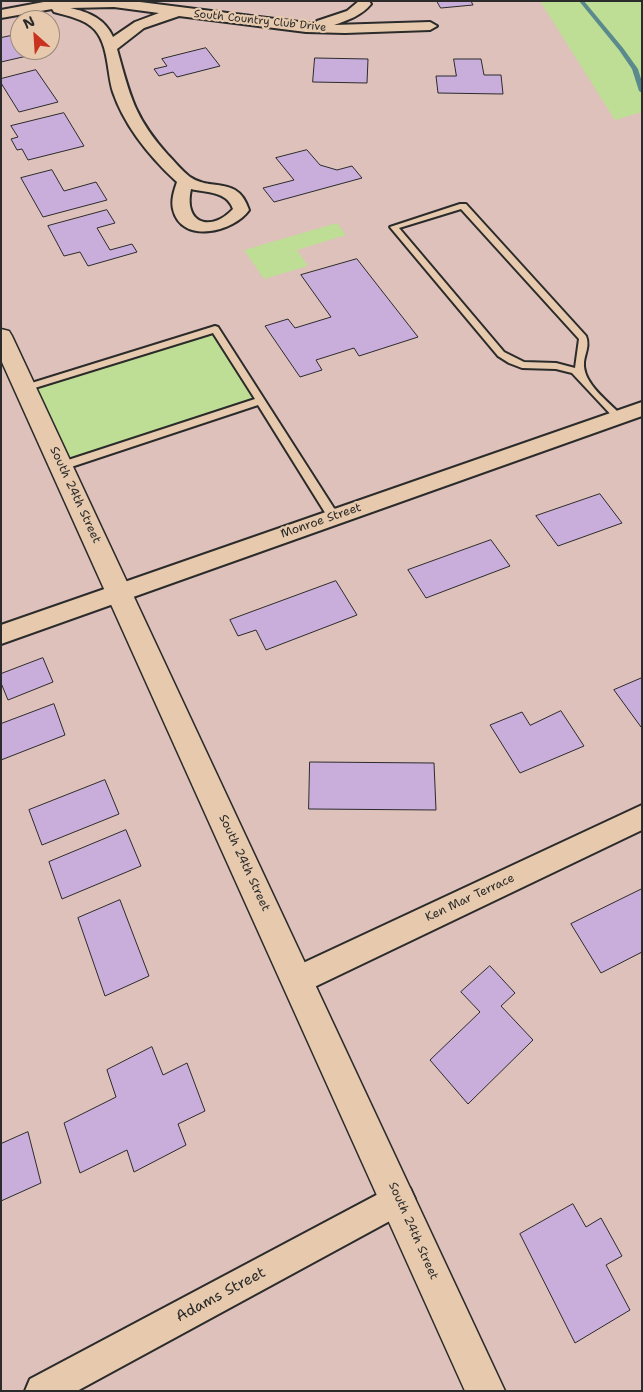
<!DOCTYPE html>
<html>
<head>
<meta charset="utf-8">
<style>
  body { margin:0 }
  #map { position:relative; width:643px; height:1392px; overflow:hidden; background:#dec1bb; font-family:"Shantell Sans",sans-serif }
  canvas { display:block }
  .frame { position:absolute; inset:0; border:2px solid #2b2b2b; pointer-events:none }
  .north { position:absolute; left:10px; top:10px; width:50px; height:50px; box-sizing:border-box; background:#e7caae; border:1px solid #9c8a7a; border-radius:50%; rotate:334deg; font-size:14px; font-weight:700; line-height:20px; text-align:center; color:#2b2b2b }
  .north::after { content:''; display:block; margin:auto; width:18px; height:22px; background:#c8321e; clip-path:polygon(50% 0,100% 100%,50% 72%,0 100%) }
</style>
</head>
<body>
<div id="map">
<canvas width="643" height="1392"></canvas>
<div class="frame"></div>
<div class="north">N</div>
</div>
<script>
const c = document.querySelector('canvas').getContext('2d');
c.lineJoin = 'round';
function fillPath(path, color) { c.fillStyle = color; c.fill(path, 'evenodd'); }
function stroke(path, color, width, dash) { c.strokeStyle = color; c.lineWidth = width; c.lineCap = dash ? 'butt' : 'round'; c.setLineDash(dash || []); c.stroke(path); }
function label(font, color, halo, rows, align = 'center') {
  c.font = font + ' "Shantell Sans",sans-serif'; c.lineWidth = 4.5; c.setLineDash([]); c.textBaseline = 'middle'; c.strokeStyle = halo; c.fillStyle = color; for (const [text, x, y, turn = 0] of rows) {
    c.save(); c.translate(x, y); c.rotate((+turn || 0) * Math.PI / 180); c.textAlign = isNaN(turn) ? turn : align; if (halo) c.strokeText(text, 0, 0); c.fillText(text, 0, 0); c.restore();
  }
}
fillPath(new Path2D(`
  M540,1H642V112L615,120Z
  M337,223L346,235L297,250L308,266L264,279L244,250Z
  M215,329L260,401L62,466L25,388Z`), '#bedd95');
fillPath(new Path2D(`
  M579,1H584L623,48L638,69L642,82V93L639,91L632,69L619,50Z`), '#5a8a8d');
const building = new Path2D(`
  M437,1H471L473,5L441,8Z
  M20,34V50H37L40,53L1,62V38Z
  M206,48L220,66L177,77L173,72L159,76L154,69L167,66L162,59Z
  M315,58L368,59L367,83L313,82Z
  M454,59H481L484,75H501L503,94L438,93L436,76H456Z
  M36,70L58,102L19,112L1,83V79Z
  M64,113L84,146L28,160L22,149L17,150L11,139L18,137L11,126Z
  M307,150L320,165L337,170L352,166L362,178L274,202L263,188L294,180L276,158Z
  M52,170L64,191L96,182L107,200L43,217L21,178Z
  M107,210L115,223L97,228L110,250L132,244L137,252L88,266L80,252L64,256L48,226Z
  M357,259L418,337L359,356L354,348L316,360L322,370L300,377L265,326L288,319L295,328L331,317L301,275Z
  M600,494L622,523L558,546L536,516Z
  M491,540L510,566L426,598L408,570Z
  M336,581L357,615L266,650L256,630L238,636L230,620Z
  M43,658L53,682L8,700L1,683V674Z
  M642,678V726L641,727L614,690Z
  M54,704L65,735L1,760V724Z
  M561,711L584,746L520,773L490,725L522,712L530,725Z
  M310,762L434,763L436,810L309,809Z
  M105,780L119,814L42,845L29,810Z
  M126,830L141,866L62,899L49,862Z
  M642,889V952L601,973L571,924Z
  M120,900L149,976L105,996L78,918Z
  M490,966L515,993L501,1006L533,1040L468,1104L430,1060L480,1012L461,992Z
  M152,1047L163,1075L187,1063L205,1111L178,1124L186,1145L134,1172L127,1150L80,1173L64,1123L116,1097L107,1070Z
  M28,1132L41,1183L1,1201V1144Z
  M573,1204L586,1227L601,1218L622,1256L606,1265L630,1310L575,1343L520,1234Z`);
fillPath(building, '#c9adda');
stroke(building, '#2b2b2b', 1);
const lane = new Path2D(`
  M460,204H466L586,336C590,346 585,353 584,362C582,383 608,401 621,415V419H615L572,373L556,369L522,368L509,363L498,356L390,227ZM461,209L579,339L575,368L556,363L524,362L504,352L399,228Z
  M215,326L218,327L337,513L338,516L337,519H329L258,405L65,469H59L57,466L59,463L255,399L213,333L25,391L22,390V386Z`);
const street = new Path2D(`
  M49,1H132L315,24L317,21L347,11L359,1H369L371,4C361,16 348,20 334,25L430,22L437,26L430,30L345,33L306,32L179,16L144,28L117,49C130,96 134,117 168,155C175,162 182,171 190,177C212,192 238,175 249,210C234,232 181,245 173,209C171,200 174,191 177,182C150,157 125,127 113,92C107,74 109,46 95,30C85,19 68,16 54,12L52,9L1,18V10ZM114,7L159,13L135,22L113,37C105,19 89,12 70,8ZM191,189C207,193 227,191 233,209C212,232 183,225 191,189Z
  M642,402V416L1,644V625Z
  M642,805V830L308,990L298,994L288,990L284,980L288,970Z
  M399,1183L410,1188L415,1199L410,1210L77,1391H25L30,1379Z`);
const secondary = new Path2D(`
  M1,329L9,331L12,336L505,1391H465L1,360Z`);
stroke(lane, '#2b2b2b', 4);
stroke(street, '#2b2b2b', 4);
stroke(secondary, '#2b2b2b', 3);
fillPath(lane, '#e7caae');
fillPath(street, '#e7caae');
fillPath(secondary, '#e7caae');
label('11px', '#2b2b2b', '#e7caae', [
  ["South Country Club Drive",260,21,6]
]);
label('12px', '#2b2b2b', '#e7caae', [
  ["South 24th Street",75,495,65],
  ["Monroe Street",321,521,-19],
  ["South 24th Street",244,863,65],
  ["Ken Mar Terrace",470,898,-25],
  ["South 24th Street",413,1231,66]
]);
label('15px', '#2b2b2b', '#e7caae', [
  ["Adams Street",221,1295,-28]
]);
</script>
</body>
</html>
